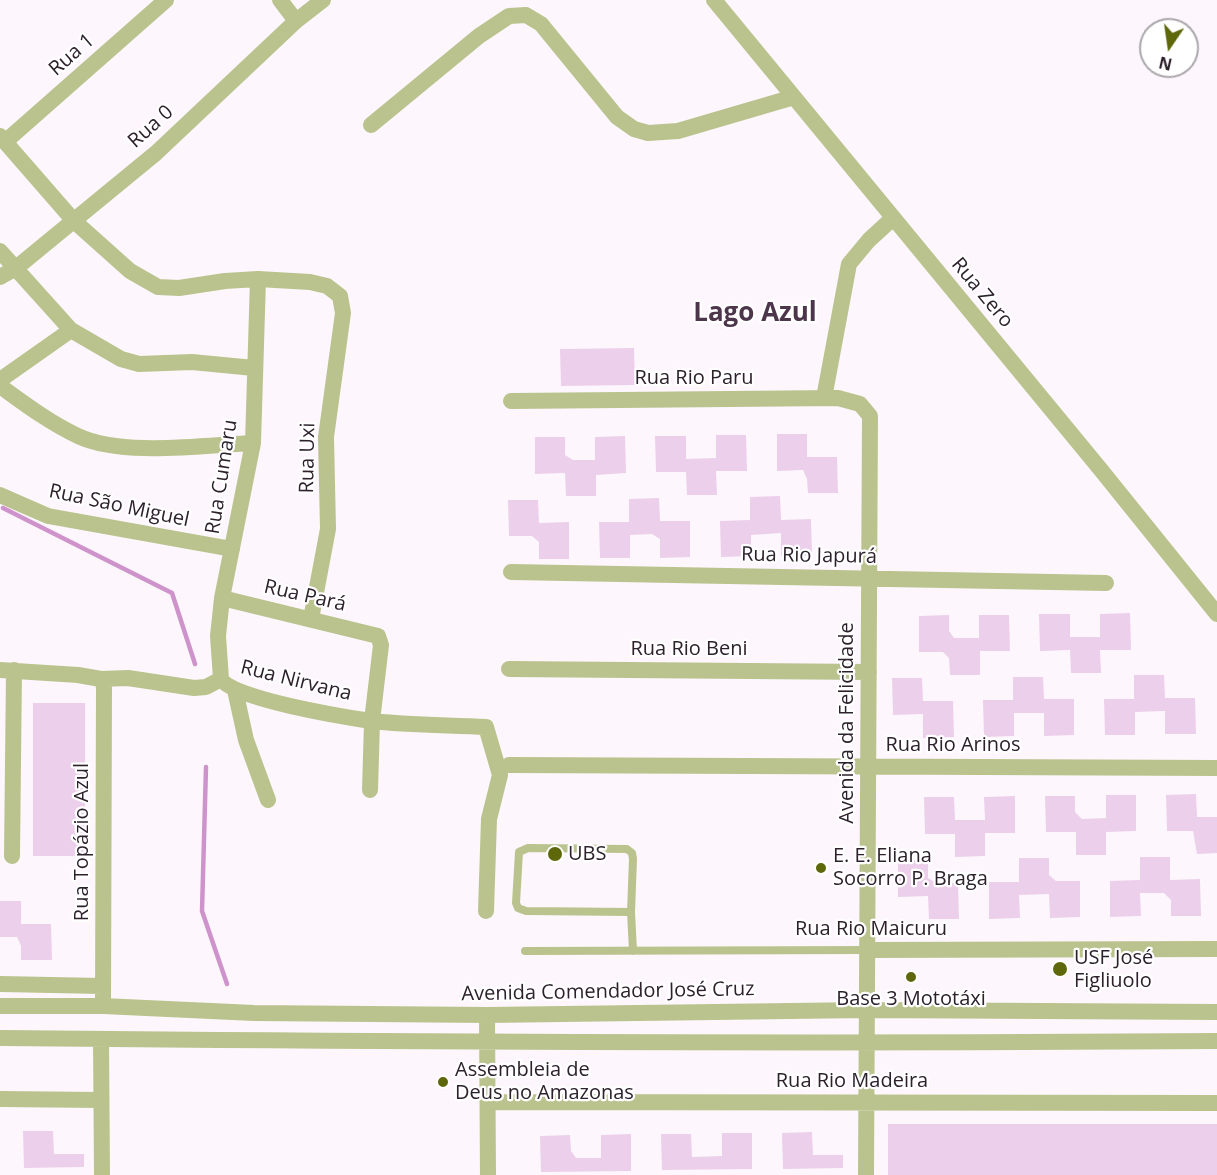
<!DOCTYPE html>
<html>
<head>
<meta charset="utf-8">
<style>
  body { margin:0 }
  #map { position:relative; width:1217px; height:1175px; overflow:hidden; background:#fdf7fd; font-family:"Open Sans",sans-serif }
  canvas { display:block }
  .north { position:absolute; left:1139px; top:18px; width:60px; height:60px; box-sizing:border-box; background:#fff; border:2px solid #aba7ab; border-radius:50%; rotate:193deg; font-size:16px; font-weight:700; line-height:24px; text-align:center; color:#2d222c }
  .north::after { content:''; display:block; margin:auto; width:21px; height:27px; background:#5e670a; clip-path:polygon(50% 0,100% 100%,50% 72%,0 100%) }
</style>
</head>
<body>
<div id="map">
<canvas width="1217" height="1175"></canvas>
<div class="north">N</div>
</div>
<script>
const c = document.querySelector('canvas').getContext('2d');
c.lineJoin = 'round';
function stroke(path, color, width, dash) { c.strokeStyle = color; c.lineWidth = width; c.lineCap = dash ? 'butt' : 'round'; c.setLineDash(dash || []); c.stroke(path); }
function fillPath(path, color) { c.fillStyle = color; c.fill(path, 'evenodd'); }
function label(font, color, halo, rows, align = 'center') {
  c.font = font + ' "Open Sans",sans-serif'; c.lineWidth = 4.5; c.setLineDash([]); c.textBaseline = 'middle'; c.strokeStyle = halo; c.fillStyle = color; for (const [text, x, y, turn = 0] of rows) {
    c.save(); c.translate(x, y); c.rotate((+turn || 0) * Math.PI / 180); c.textAlign = isNaN(turn) ? turn : align; if (halo) c.strokeText(text, 0, 0); c.fillText(text, 0, 0); c.restore();
  }
}
stroke(new Path2D(`
  M3,508L172,593L195,664
  M206,767L202,911L227,984`), '#ce93cb', 4.5);
fillPath(new Path2D(`
  M634,348L635,385L561,386L560,349Z
  M777,434H807V457H837L838,493H808L807,479L803,470L777,471Z
  M716,435H746L747,471H716L717,495H687L686,472H656L655,436H686V459L716,458Z
  M625,436L626,473L596,475V496H566L565,473L535,474V437H565V455L573,460H595V437Z
  M780,496L781,520L811,519L812,556H781V533L751,535V556L721,557L720,521L750,520V497Z
  M659,498L660,521H690V557L660,558V539L652,534L630,535V558H600L599,522H629V499Z
  M508,500H538L539,523L569,522V559H539V542L532,536H509Z
  M1130,613L1131,650H1100L1101,673H1071L1070,650L1040,651L1039,614H1070V637H1100V614Z
  M949,615V631L954,638H979V615H1009L1010,651H980V675H950L949,658L943,652H919V616Z
  M1134,675H1164L1165,698H1195L1196,734H1165V711L1135,712V735H1105L1104,699H1134Z
  M1013,677H1043L1044,699H1074V735L1044,736V713H1014V736L984,737L983,700H1013Z
  M892,678H922L923,701H953L954,737L923,738V714L893,715Z
  M33,703H85V856H33Z
  M1196,794L1197,817H1217V853L1197,854L1193,831H1167L1166,795Z
  M1106,795H1136V831L1106,832V855H1076V832H1046L1045,796H1075V812L1082,819L1106,818Z
  M1015,796V833H985V856L955,857V834H925L924,797H954L955,820H985L984,797Z
  M1140,857H1170V880L1200,879L1201,916H1171V900L1164,893H1140L1141,916L1110,917V881L1140,880Z
  M1019,858H1049V875L1056,881H1080V917L1050,918L1049,894L1019,895L1020,918L989,919V882H1019Z
  M898,860H928V878L936,883H958L959,919H929L928,896L898,897Z
  M0,901H21V924H51L52,960H21V946L17,937H0Z
  M888,1124H1217V1175H888Z
  M23,1131H53L54,1154H84V1167L24,1168Z
  M812,1132L813,1155H843V1168L783,1169L782,1133Z
  M722,1133H752V1169L662,1170L661,1134H691L692,1157L722,1156Z
  M631,1134V1171L541,1172L540,1136L570,1135L571,1151L576,1158H601V1135Z`), '#eccfea');
stroke(new Path2D(`
  M631,912L633,859L632,853L627,849L528,848L519,852L516,903L518,908L526,911L631,912L633,951
  M525,951L867,950`), '#bac38d', 8);
stroke(new Path2D(`
  M280,0L296,21
  M714,0L1101,470L1217,614
  M371,125L479,36L509,16L526,15L541,24L617,117L634,129L648,133L678,131L794,97
  M0,136L74,221L130,271L158,287L179,288L225,281L258,279L310,282L327,286L340,296L343,313L326,437L328,529L311,619
  M6,141L166,0
  M0,251L71,330L121,359L139,364L192,362L254,368
  M0,277L16,268L156,153L296,21L323,0
  M0,380L71,330
  M0,386C25,404 50,423 78,436C122,457 205,445 253,443
  M824,398L849,264L869,240L893,218
  M511,401L838,398L860,404L870,416L866,1175
  M0,495L48,516L232,549
  M511,572L1106,583
  M222,598L378,636L381,645L372,721L370,790
  M509,669L869,672
  M0,670L78,675L101,679L128,678L194,688L206,687L221,679
  M101,679L104,686L103,1006
  M221,679C233,699 344,717 371,721C408,725 448,725 486,727L500,775L489,819L486,911
  M221,679L218,636L222,598L253,443L258,279
  M235,690L246,740L268,800
  M509,765L1217,768
  M12,856L14,670
  M867,950L1217,949
  M0,984L103,986
  M0,1006H103L254,1013L487,1015L866,1010L1217,1012
  M487,1015L488,1175
  M0,1038C406,1042 811,1044 1217,1041
  M101,1039L102,1175
  M0,1099L100,1100
  M488,1102L1217,1103`), '#bac38d', 16);
for (const [x, y, r, color] of [
  [555,854,8,"#5e670a"],
  [821,868,6,"#5e670a"],
  [1060,969,8,"#5e670a"],
  [911,977,6,"#5e670a"],
  [443,1082,6,"#5e670a"]
]) { const dot = new Path2D(); dot.arc(x, y, r, 0, 2 * Math.PI); c.fillStyle = color; c.fill(dot); stroke(dot, '#fff', 2); }
label('20px', '#2d222c', '#fff', [
  ["Rua 1",72,55,-41],
  ["Rua 0",151,127,-42],
  ["Rua Zero",982,293,50],
  ["Rua Rio Paru",694,378],
  ["Rua Uxi",308,458,-89],
  ["Rua Cumaru",222,477,-81],
  ["Rua São Miguel",119,506,12],
  ["Rua Rio Japurá",809,556,1],
  ["Rua Pará",305,596,13],
  ["Rua Rio Beni",689,649],
  ["Rua Nirvana",296,681,14],
  ["Avenida da Felicidade",847,723,-90],
  ["Rua Rio Arinos",953,745],
  ["Rua Topázio Azul",82,842,-90],
  ["Rua Rio Maicuru",871,929],
  ["Avenida Comendador José Cruz",608,992,-1],
  ["Rua Rio Madeira",852,1081]
]);
label('20px', '#2d222c', '#fff', [
  ["UBS",568,854],
  ["E. E. Eliana",833,856],
  ["Socorro P. Braga",833,879],
  ["USF José",1074,958],
  ["Figliuolo",1074,981],
  ["Base 3 Mototáxi",911,999,"center"],
  ["Assembleia de",455,1070],
  ["Deus no Amazonas",455,1093]
], 'left');
label('bold 26px', '#4d364c', '#fff', [
  ["Lago Azul",755,314]
]);
</script>
</body>
</html>
